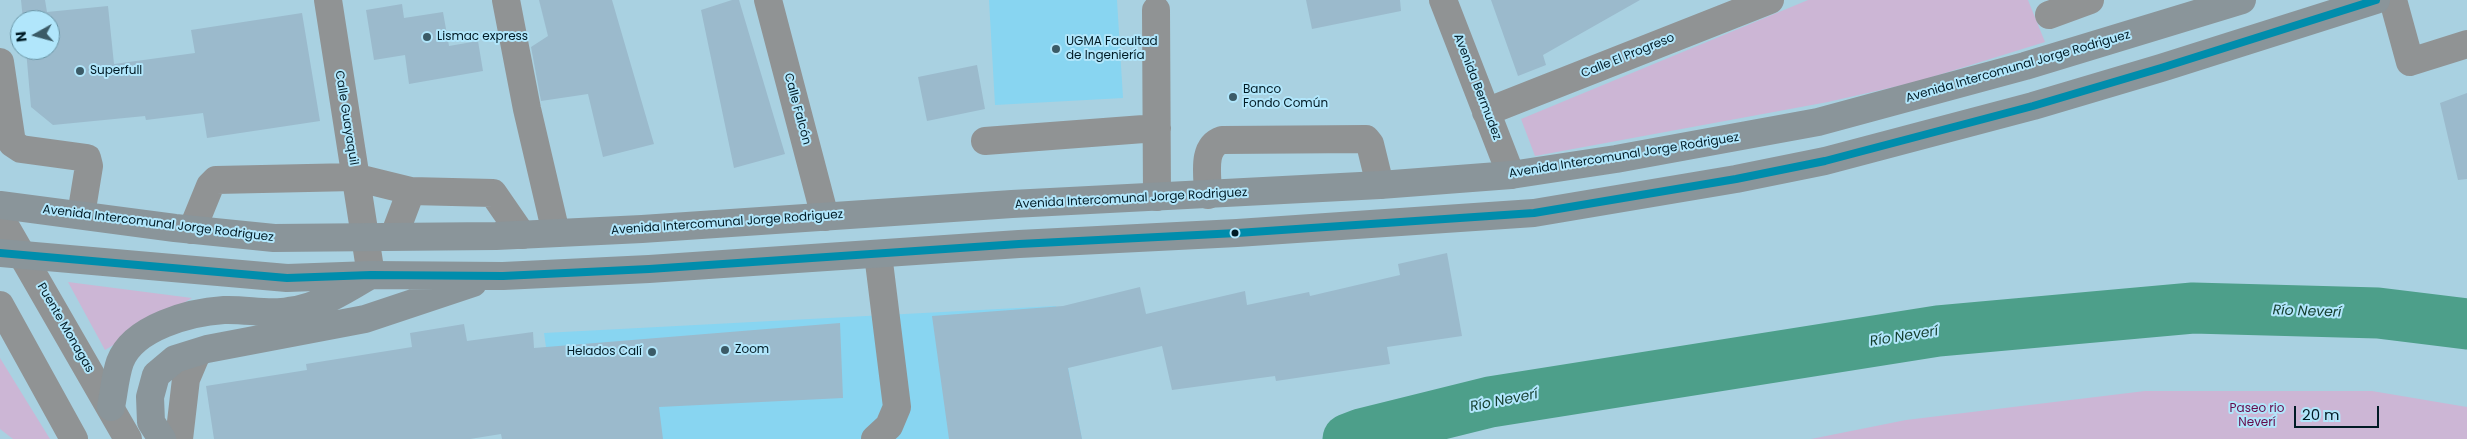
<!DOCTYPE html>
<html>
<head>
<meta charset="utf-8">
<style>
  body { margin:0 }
  #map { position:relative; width:2467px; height:439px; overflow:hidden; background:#a9d1e1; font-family:Poppins,sans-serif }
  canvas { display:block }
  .north { position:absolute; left:10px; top:10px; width:50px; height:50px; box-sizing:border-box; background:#b1e6fb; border:1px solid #6a95a5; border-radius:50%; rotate:263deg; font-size:14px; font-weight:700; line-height:20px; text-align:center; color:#001b25 }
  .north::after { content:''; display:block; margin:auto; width:18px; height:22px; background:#3b5b67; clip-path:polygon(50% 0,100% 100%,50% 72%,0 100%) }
  .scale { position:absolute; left:2294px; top:406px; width:85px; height:22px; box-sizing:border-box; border:2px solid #001b25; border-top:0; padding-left:6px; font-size:15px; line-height:18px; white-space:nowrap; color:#001b25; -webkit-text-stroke:4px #b1e6fb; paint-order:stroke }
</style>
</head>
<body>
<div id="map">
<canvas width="2467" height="439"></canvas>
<div class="north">N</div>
<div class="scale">20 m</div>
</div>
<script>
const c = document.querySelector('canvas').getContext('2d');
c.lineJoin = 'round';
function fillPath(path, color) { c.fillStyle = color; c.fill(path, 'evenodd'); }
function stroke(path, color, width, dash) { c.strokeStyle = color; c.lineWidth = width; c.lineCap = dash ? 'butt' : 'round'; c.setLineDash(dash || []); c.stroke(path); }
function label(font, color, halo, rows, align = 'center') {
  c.font = font + ' Poppins,sans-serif'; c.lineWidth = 4; c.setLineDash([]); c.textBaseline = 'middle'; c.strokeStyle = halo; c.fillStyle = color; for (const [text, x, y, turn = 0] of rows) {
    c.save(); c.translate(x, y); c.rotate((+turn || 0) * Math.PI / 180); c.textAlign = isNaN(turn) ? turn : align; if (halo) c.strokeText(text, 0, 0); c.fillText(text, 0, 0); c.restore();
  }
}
fillPath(new Path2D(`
  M989,0H1117L1123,98L995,105Z
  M1056,306L1082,439H559L544,333Z`), '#88d5f1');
fillPath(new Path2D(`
  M1808,0H2028L2045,42L1916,82L1828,102L1535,156L1521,119Z
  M68,282L192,298L105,350Z
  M0,358L50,439H13L0,429Z
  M2145,391H2372L2467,407V439H1811L1906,420Z`), '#ccb6d5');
stroke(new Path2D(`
  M1348,439L1361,434L1490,402L1938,331L2193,308L2378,313L2467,324`), '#4d9f8a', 51);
fillPath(new Path2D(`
  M21,0H45L47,12L108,6L114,64L195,53L191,30L302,13L320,121L207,138L203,113L146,120L145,116L53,125L31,107L26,50H50V20H23Z
  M539,0H612L654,144L603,157L588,94L541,101L531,47L548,36Z
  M732,0H739L785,154L734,168L701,10Z
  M1306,0H1400L1401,11L1312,29Z
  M1491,0H1640L1543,55L1546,65L1518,76Z
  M402,4L404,18L443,12L449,46L478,41L483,71L409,84L405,55L374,60L366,10Z
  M977,65L985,109L927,121L918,77Z
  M2467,93V179L2458,180L2440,103Z
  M1447,253L1462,336L1387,347L1390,364L1276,381L1275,376L1172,390L1162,346L1068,368L1082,439H949L932,316L1063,306L1140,287L1146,314L1245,291L1247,305L1309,292L1310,296L1400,275L1398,264Z
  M840,323L843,398L659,407L663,439H502L501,434L470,439H214L206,386L307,370L306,364L412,347L410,333L464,324L467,341L533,332L534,348Z`), '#9bbacc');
stroke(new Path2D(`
  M328,0L371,275
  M506,0L527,109L556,233
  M768,0L825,217
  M1443,0L1511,175
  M2393,0L2410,62L2467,44
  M1156,10L1157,197
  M2049,15L2090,0
  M0,62L12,143L21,149L87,158L89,166L81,215
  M1486,112L1770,0
  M985,141L1157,128
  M1208,195C1208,176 1201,147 1222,140L1366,139L1370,144L1380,185
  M0,217L128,439
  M192,230L210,186L216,180L354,177L411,191L493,193L522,235
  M394,236L411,191
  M0,305L74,439
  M179,439L186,379L197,353
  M875,439L889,426L897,407L878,254`), '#909394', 28);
stroke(new Path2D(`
  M0,205L175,228L274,238L496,236L642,229L1012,204L1380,185L1511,175L1616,159L1818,122L2025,66L2242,0
  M0,253L287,278L371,275L503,276L649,269L1019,244L1237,233L1534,213L1736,179L1825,161L2033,106L2161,68L2376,0
  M111,407C114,393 115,376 120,362C133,327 191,312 224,310C246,309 269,315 289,311C319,307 344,291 369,276
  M162,439L151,422L150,397L156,375L175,359L207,349L365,319L473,283`), '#8a959a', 28);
stroke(new Path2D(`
  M0,253L287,278L371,275L503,276L649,269L1019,244L1237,233L1534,213L1736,179L1825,161L2033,106L2161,68L2376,0`), '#008dac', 8);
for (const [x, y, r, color] of [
  [427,37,5,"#3b5b67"],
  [1056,49,5,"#3b5b67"],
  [80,71,5,"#3b5b67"],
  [1233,97,5,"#3b5b67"],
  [1235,233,4.5,"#001b25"],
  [725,350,5,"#3b5b67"],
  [652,352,5,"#3b5b67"]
]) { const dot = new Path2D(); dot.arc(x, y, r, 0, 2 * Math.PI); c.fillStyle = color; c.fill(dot); stroke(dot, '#b1e6fb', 2); }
label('12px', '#001b25', '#b1e6fb', [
  ["Lismac express",437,37],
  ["UGMA Facultad",1066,42],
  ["de Ingeniería",1066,56],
  ["Superfull",90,71],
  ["Banco",1243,90],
  ["Fondo Común",1243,104],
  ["Zoom",735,350],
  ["Helados Calí",642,352,"right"]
], 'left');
label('12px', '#001b25', '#b1e6fb', [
  ["Calle El Progreso",1628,56,-22],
  ["Avenida Intercomunal Jorge Rodriguez",2018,67,-16],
  ["Avenida Bermudez",1477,87,69],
  ["Calle Falcón",797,109,75],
  ["Calle Guayaquil",346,118,81],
  ["Avenida Intercomunal Jorge Rodriguez",1624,156,-9],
  ["Avenida Intercomunal Jorge Rodriguez",1131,199,-3],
  ["Avenida Intercomunal Jorge Rodriguez",727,223,-4],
  ["Avenida Intercomunal Jorge Rodriguez",158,224,7],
  ["Puente Monagas",65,328,60]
]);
label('12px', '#65094a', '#b1e6fb', [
  ["Paseo rio",2257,409],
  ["Neverí",2257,423]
]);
label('italic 14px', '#143d2d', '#b1e6fb', [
  ["Río Neverí",2307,312,2],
  ["Río Neverí",1904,337,-9],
  ["Río Neverí",1504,401,-11]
]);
</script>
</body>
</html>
